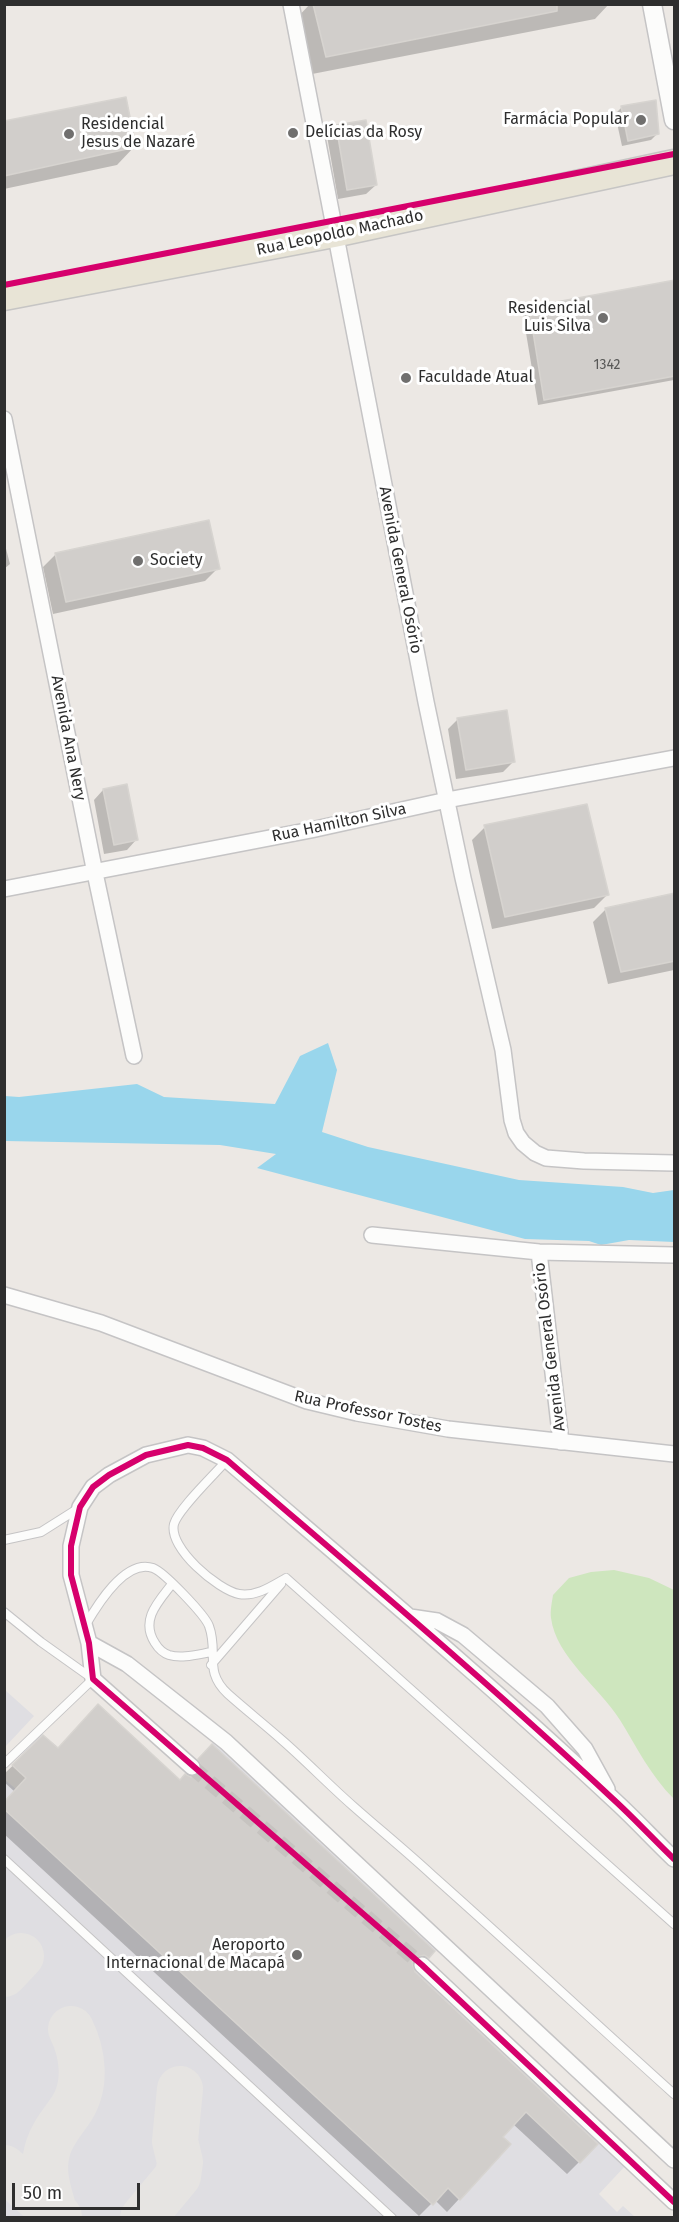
<!DOCTYPE html>
<html>
<head>
<meta charset="utf-8">
<style>
  body { margin:0 }
  #map { position:relative; width:679px; height:2222px; overflow:hidden; background:#ece8e4; font-family:"Fira Sans",sans-serif }
  canvas { display:block }
  .frame { position:absolute; inset:0; border:6px solid #2e2e2e; pointer-events:none }
  .scale { position:absolute; left:12px; top:2183px; width:128px; height:27px; box-sizing:border-box; border:3px solid #2e2e2e; border-top:0; padding-left:8px; font-size:18px; line-height:21px; white-space:nowrap; color:#2e2e2e; -webkit-text-stroke:4px #fff; paint-order:stroke }
</style>
</head>
<body>
<div id="map">
<canvas width="679" height="2222"></canvas>
<div class="frame"></div>
<div class="scale">50 m</div>
</div>
<script>
const c = document.querySelector('canvas').getContext('2d');
c.lineJoin = 'round';
function fillPath(path, color) { c.fillStyle = color; c.fill(path, 'evenodd'); }
function stroke(path, color, width, dash) { c.strokeStyle = color; c.lineWidth = width; c.lineCap = dash ? 'butt' : 'round'; c.setLineDash(dash || []); c.stroke(path); }
function label(font, color, halo, rows, align = 'center') {
  c.font = font + ' "Fira Sans",sans-serif'; c.lineWidth = 6; c.setLineDash([]); c.textBaseline = 'middle'; c.strokeStyle = halo; c.fillStyle = color; for (const [text, x, y, turn = 0] of rows) {
    c.save(); c.translate(x, y); c.rotate((+turn || 0) * Math.PI / 180); c.textAlign = isNaN(turn) ? turn : align; if (halo) c.strokeText(text, 0, 0); c.fillText(text, 0, 0); c.restore();
  }
}
fillPath(new Path2D(`
  M5,1690L34,1716L5,1747Z
  M98,1704L180,1780L216,1739L440,1946L422,1965L627,2164L599,2194L617,2212L623,2206L635,2217H5L4,1779L16,1789L26,1778L12,1765L41,1733L59,1748Z`), '#dfdee2');
fillPath(new Path2D(`
  M614,1570L649,1578L674,1590V1799C650,1775 638,1749 620,1720C600,1688 556,1657 551,1618C550,1611 552,1602 553,1595L569,1578L591,1572Z`), '#cee6be');
fillPath(new Path2D(`
  M328,1043L337,1070L322,1132L368,1147L519,1180L623,1187L653,1193L674,1190V1242L629,1240L601,1245L589,1241L525,1239L257,1168L276,1154L220,1145L5,1141V1096L19,1097L137,1084L164,1097L275,1104L300,1056Z`), '#99d6ec');
fillPath(new Path2D(`
  M310,4H609L595,19L307,75L294,21Z
  M621,108L657,134L651,140L622,146L615,114Z
  M4,122L135,146L117,165L4,189Z
  M336,126L376,185L366,194L338,199L327,136Z
  M674,281V380L538,405L523,315L530,308Z
  M4,541L10,564L4,569Z
  M56,554L218,568L205,581L53,614L43,567Z
  M458,719L513,762L503,772L456,779L448,729Z
  M103,790L136,840L127,850L104,854L94,800Z
  M485,827L607,895L594,908L492,929L472,840Z
  M674,894V970L608,984L593,922L606,909Z
  M43,1737L58,1750L180,1782L200,1759L433,1951L413,1971L579,2162L567,2174L513,2124L501,2137L459,2199L447,2212L435,2200L419,2216L4,1834V1803L15,1792L4,1782V1774Z`), '#0003');
stroke(new Path2D(`
  M4,1974L21,1956
  M4,2168L59,2217
  M54,2211C48,2190 41,2170 48,2148C53,2132 63,2122 72,2108C87,2084 83,2053 71,2029
  M143,2218L178,2176L180,2162L175,2141L180,2089`), '#e6e4e2', 46);
const building = new Path2D(`
  M313,4H557V11L326,57Z
  M126,97L136,147L4,176V121Z
  M656,100L659,134L628,141L621,106Z
  M366,120L377,185L347,190L336,125Z
  M675,280V376L544,400L529,307Z
  M209,520L220,569L66,602L55,553Z
  M507,710L515,762L466,770L457,718Z
  M127,784L138,840L114,845L103,789Z
  M587,804L609,895L505,917L484,825Z
  M675,893V961L621,972L605,908Z
  M98,1704L180,1780L185,1774L191,1777L199,1774L202,1768L198,1759L212,1744L435,1951L429,1958L424,1955L415,1958L412,1963L415,1972L598,2144L580,2163L526,2112L503,2137L511,2144L460,2200L448,2188L433,2205L4,1809V1802L26,1778L12,1765L43,1735L58,1748Z`);
fillPath(building, '#d1cecb');
stroke(building, '#d7d4d0', 1.5);
stroke(new Path2D(`
  M192,1767L422,1965`), '#c6c3c0', 15, [15, 8]);
const service = new Path2D(`
  M227,1460C215,1474 178,1509 174,1524C168,1548 218,1590 239,1594C256,1597 272,1586 286,1578
  M4,1540L41,1532L79,1508
  M286,1578L674,1924
  M172,1584C158,1602 140,1620 155,1643C158,1648 163,1653 169,1655C182,1659 199,1654 212,1652
  M4,1612L41,1642L93,1679L4,1764
  M85,1626C96,1607 125,1558 153,1568C164,1572 205,1615 209,1626C219,1653 203,1671 228,1694C246,1710 265,1725 283,1741C307,1762 329,1785 353,1806C379,1829 406,1851 432,1875C513,1947 593,2021 674,2094
  M211,1665L281,1584
  M4,1859L392,2218`);
const minor = new Path2D(`
  M291,4L426,702L463,878L503,1050L512,1120L516,1133L523,1143L535,1153L546,1158L584,1161L674,1163
  M4,419L95,873L134,1056
  M4,889L311,830L447,800L674,758
  M372,1235L539,1252L674,1255
  M539,1252L561,1442
  M4,1295L101,1323L307,1401L357,1413L448,1429L674,1454
  M410,1617L437,1621L463,1635L547,1706L585,1749L607,1789
  M89,1643L127,1664L226,1742L674,2160
  M192,1767L93,1679L89,1643L71,1575V1546L80,1507L93,1487L109,1475L146,1455L188,1445L203,1448L227,1460C357,1572 488,1682 613,1799C634,1818 653,1839 674,1859
  M422,1965L674,2202`);
const tertiary = new Path2D(`
  M652,4L674,120`);
const primary = new Path2D(`
  M4,298L334,235L674,162`);
stroke(service, '#c5c4c5', 10);
stroke(minor, '#c5c4c5', 18);
stroke(tertiary, '#c5c4c5', 21);
stroke(primary, '#c6c5c4', 27);
stroke(service, '#fcfcfb', 8);
stroke(minor, '#fcfcfb', 15);
stroke(tertiary, '#fcfcfb', 18);
stroke(primary, '#e8e4d6', 24);
stroke(new Path2D(`
  M4,285L674,154
  M674,1859C653,1839 634,1818 613,1799C488,1682 357,1572 227,1460L203,1448L188,1445L146,1455L109,1475L93,1487L80,1507L71,1546V1575L89,1643L93,1679L422,1965L674,2202`), '#d6006c', 6);
for (const [x, y, r, color] of [
  [641,120,6,"#706f6e"],
  [293,133,6,"#706f6e"],
  [69,134,6,"#706f6e"],
  [603,318,6,"#706f6e"],
  [406,378,6,"#706f6e"],
  [138,561,6,"#706f6e"],
  [297,1955,6,"#706f6e"]
]) { const dot = new Path2D(); dot.arc(x, y, r, 0, 2 * Math.PI); c.fillStyle = color; c.fill(dot); stroke(dot, '#fff', 2); }
label('14px', '#585857', null, [
  ["1342",607,365]
]);
label('16px', '#2e2e2e', '#fff', [
  ["Farmácia Popular",629,120,"right"],
  ["Residencial",81,125],
  ["Jesus de Nazaré",81,143],
  ["Delícias da Rosy",305,133],
  ["Residencial",591,309,"right"],
  ["Luis Silva",591,327,"right"],
  ["Faculdade Atual",418,378],
  ["Society",150,561],
  ["Aeroporto",285,1946,"right"],
  ["Internacional de Macapá",285,1964,"right"]
], 'left');
label('16px', '#2e2e2e', '#fff', [
  ["Rua Leopoldo Machado",340,233,-12],
  ["Avenida General Osório",400,570,79],
  ["Avenida Ana Nery",68,738,79],
  ["Rua Hamilton Silva",339,823,-12],
  ["Avenida General Osório",550,1347,-97],
  ["Rua Professor Tostes",368,1412,12]
]);
</script>
</body>
</html>
